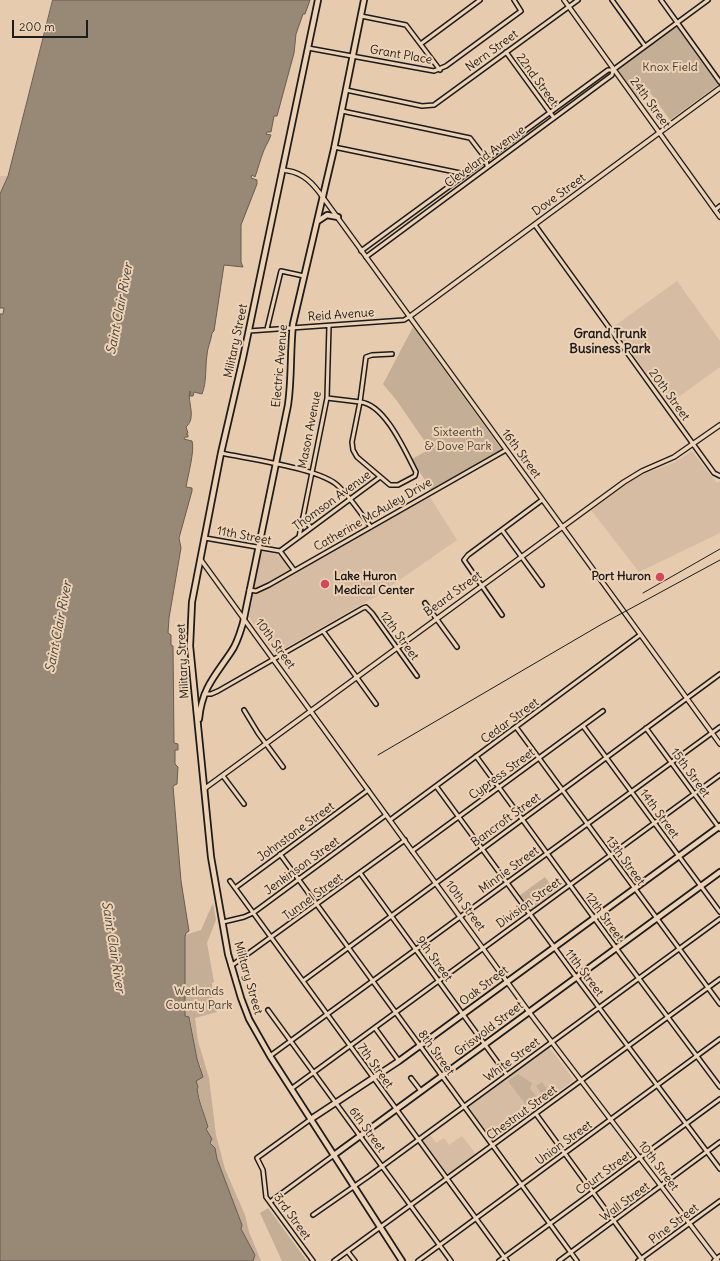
<!DOCTYPE html>
<html>
<head>
<meta charset="utf-8">
<style>
  body { margin:0 }
  #map { position:relative; width:720px; height:1261px; overflow:hidden; background:#e6cbaf; font-family:Delius,sans-serif }
  canvas { display:block }
  .scale { position:absolute; left:12px; top:20px; width:76px; height:18px; box-sizing:border-box; border:2px solid #1c1c1c; border-top:0; padding-left:5px; font-size:12px; line-height:14px; white-space:nowrap; color:#1c1c1c; -webkit-text-stroke:3px #eed2b5; paint-order:stroke }
</style>
</head>
<body>
<div id="map">
<canvas width="720" height="1261"></canvas>
<div class="scale">200 m</div>
</div>
<script>
const c = document.querySelector('canvas').getContext('2d');
c.lineJoin = 'round';
function fillPath(path, color) { c.fillStyle = color; c.fill(path, 'evenodd'); }
function stroke(path, color, width, dash) { c.strokeStyle = color; c.lineWidth = width; c.lineCap = dash ? 'butt' : 'round'; c.setLineDash(dash || []); c.stroke(path); }
function label(font, color, halo, rows, align = 'center') {
  c.font = font + ' Delius,sans-serif'; c.lineWidth = 4; c.setLineDash([]); c.textBaseline = 'middle'; c.strokeStyle = halo; c.fillStyle = color; for (const [text, x, y, turn = 0] of rows) {
    c.save(); c.translate(x, y); c.rotate((+turn || 0) * Math.PI / 180); c.textAlign = isNaN(turn) ? turn : align; if (halo) c.strokeText(text, 0, 0); c.fillText(text, 0, 0); c.restore();
  }
}
fillPath(new Path2D(`
  M0,176H8L0,194Z
  M677,281L720,341V367L669,404L613,327Z
  M692,451L717,483L720,481V533L639,572L591,510L637,477L675,462Z
  M430,497L457,540L378,595L275,654L249,617L261,551L279,555L293,572Z
  M549,1047L574,1080L493,1140L468,1107Z
  M430,1135L436,1143L444,1138L449,1145L462,1136L476,1154L448,1174L422,1140Z`), '#d5bca3');
fillPath(new Path2D(`
  M676,25L719,84L670,120L649,91L638,99L617,69Z
  M413,327L502,450L431,490L412,459L430,449L397,401L383,384Z
  M545,877L555,891L530,910L519,896Z
  M213,903L216,920L207,943L214,982L212,983L213,1004L217,1012L195,1018L198,1041L209,1078L216,1135L225,1169L245,1215L249,1232L261,1261H253L255,1255L241,1229L242,1225L217,1160C215,1149 210,1140 206,1129L208,1127L197,1089L198,1087L196,1080L201,1067L197,1059L190,1017H185V935L201,930Z
  M518,1074L532,1083L530,1089L541,1102L535,1106L526,1105L508,1081Z
  M542,1082L549,1092L543,1096L536,1086Z
  M268,1208L307,1261H282L260,1213Z`), '#c4ae96');
const water = new Path2D(`
  M53,0H310L305,14H303L296,34L294,53L277,116H274L271,132H267L266,134L271,135C269,141 266,145 264,150C260,160 258,169 255,177L252,175L251,178L257,180V184L241,225V262L243,267L224,265L214,331L212,333C211,341 207,349 207,355C205,369 207,381 202,394L194,392L193,396H190V391C187,403 197,417 186,427L188,433L186,434L188,435V437H185L184,439L192,441C195,450 188,475 186,487L192,488V491L179,538L181,548L169,618L168,633L171,635V645L173,646L174,743L178,744V750H175V764L178,767L177,784L173,786L181,881L189,931L186,933L185,937V1016L189,1017L197,1059L203,1077L196,1081L198,1087L197,1089C199,1103 204,1113 208,1127L206,1129L212,1139L210,1143L215,1148L217,1159L242,1225L241,1229L255,1255L253,1261H0V314H3L4,308H0V194L8,176Z`);
fillPath(water, '#988876');
stroke(water, '#665d52', 1);
const minor = new Path2D(`
  M612,0L645,46
  M661,0L720,82
  M361,16L406,25L440,70
  M422,43L480,0
  M308,48L434,71L446,66L521,11L514,0
  M506,52L554,118
  M346,90L422,106L434,105L578,0
  M342,111L470,138L486,159L487,166
  M334,147L465,174
  M715,210L720,206
  M535,225L714,473L720,476
  M361,251L608,70H613
  M366,257L612,75L613,70L617,67L708,0
  M267,329L281,271L304,276
  M249,331L404,320L409,317
  M327,398L360,402C385,404 405,451 416,472L415,476L398,485H390L357,457L353,450L352,442L360,402L366,357L372,355L392,354
  M221,453C249,459 316,468 336,484C350,496 360,513 371,527
  M303,517L311,528
  M502,530L542,585
  M299,537L327,398L329,326
  M205,538L280,551L294,570
  M280,551L380,477
  M249,590L256,591L269,585L506,450
  M425,603L457,647
  M502,615L464,560L468,555L542,500
  M323,631L376,704
  M204,694H211L218,691L363,608L366,607L372,613L417,676
  M244,710L258,733L283,767
  M583,726L720,912
  M516,727L720,1004
  M646,728L720,829
  M476,756L616,948L720,1087
  M223,776L244,804
  M436,786L576,977L720,1169
  M390,820L640,635
  M412,851L603,711
  M280,854L577,1261
  M360,873L507,1075
  M230,881L507,1261
  M235,888L368,790
  M223,922L244,917L253,913L386,815
  M231,966L405,840
  M303,981L720,674
  M268,1010L451,1261
  M375,1028L399,1061
  M270,1056L720,727
  M411,1078L421,1091
  M291,1089L720,775
  M536,1114L643,1261
  M311,1119L257,1158L263,1170L266,1197L313,1261
  M270,1202L334,1155
  M313,1215L369,1176L720,919
  M348,1252L355,1261
  M334,1261L720,979
  M418,1261L720,1039
  M499,1261L720,1099
  M559,1261L720,1142
  M638,1261L720,1201
  M714,1261L720,1256`);
const tertiary = new Path2D(`
  M564,0L720,217
  M282,170C299,171 309,179 319,192L720,744
  M409,317L720,88
  M201,560L529,1012L718,1261
  M204,789L624,482L642,471L674,457L720,425`);
const primary = new Path2D(`
  M318,0L243,358L221,453L192,602L190,646L211,857L228,954L241,998L249,1019L270,1056L402,1261
  M318,221L327,215L338,217
  M199,719C202,688 215,676 231,652C237,644 240,633 243,623L288,405C292,378 290,351 293,324L334,149L364,0
  M311,1119L399,1061L720,826
  M334,1155L720,872`);
stroke(minor, '#1c1c1c', 6);
stroke(tertiary, '#1c1c1c', 6);
stroke(primary, '#1c1c1c', 8);
stroke(minor, '#eed2b5', 3);
stroke(tertiary, '#eed2b5', 3.5);
stroke(primary, '#eed2b5', 4.5);
stroke(new Path2D(`
  M643,593L720,549
  M378,755L602,624L720,560`), '#1c1c1c', 1);
for (const [x, y, r, color] of [
  [660,577,5,"#d1495b"],
  [325,584,5,"#d1495b"]
]) { const dot = new Path2D(); dot.arc(x, y, r, 0, 2 * Math.PI); c.fillStyle = color; c.fill(dot); stroke(dot, '#eed2b5', 1.5); }
label('12px', '#1c1c1c', '#eed2b5', [
  ["Nern Street",492,51,-36],
  ["Grant Place",401,55,10],
  ["22nd Street",537,80,54],
  ["24th Street",650,103,54],
  ["Cleveland Avenue",485,157,-36],
  ["Dove Street",559,195,-36],
  ["Reid Avenue",341,315,-4],
  ["Military Street",236,341,-78],
  ["Electric Avenue",280,366,-85],
  ["20th Street",669,395,54],
  ["Mason Avenue",310,430,-79],
  ["16th Street",521,454,54],
  ["Thomson Avenue",332,501,-36],
  ["Catherine McAuley Drive",373,515,-30],
  ["11th Street",244,536,11],
  ["Beard Street",453,594,-36],
  ["12th Street",399,636,54],
  ["10th Street",275,644,54],
  ["Military Street",183,661,-93],
  ["Cedar Street",510,721,-36],
  ["15th Street",690,773,54],
  ["Cypress Street",502,774,-36],
  ["14th Street",659,814,54],
  ["Bancroft Street",506,820,-36],
  ["Johnstone Street",296,832,-36],
  ["13th Street",625,861,54],
  ["Jenkinson Street",302,866,-36],
  ["Minnie Street",509,870,-36],
  ["Tunnel Street",313,897,-36],
  ["Division Street",529,903,-36],
  ["10th Street",465,906,54],
  ["12th Street",604,917,54],
  ["9th Street",434,959,54],
  ["11th Street",584,973,53],
  ["Military Street",248,978,74],
  ["Oak Street",484,986,-37],
  ["Griswold Street",489,1029,-37],
  ["8th Street",436,1053,54],
  ["White Street",512,1060,-36],
  ["7th Street",375,1066,54],
  ["Chestnut Street",522,1113,-36],
  ["6th Street",367,1130,54],
  ["Union Street",564,1143,-36],
  ["10th Street",658,1166,53],
  ["Court Street",604,1173,-36],
  ["Wall Street",625,1202,-36],
  ["3rd Street",292,1217,54],
  ["Pine Street",674,1224,-37]
]);
label('12px', '#46403a', '#eed2b5', [
  ["Knox Field",670,68],
  ["Sixteenth",458,433],
  ["& Dove Park",458,447],
  ["Wetlands",199,992],
  ["County Park",199,1006]
]);
label('bold 12px', '#1c1c1c', '#eed2b5', [
  ["Lake Huron",334,577],
  ["Medical Center",334,591],
  ["Port Huron",651,577,"right"]
], 'left');
label('italic 13px', '#47423c', '#eed2b5', [
  ["Saint Clair River",120,309,-79],
  ["Saint Clair River",59,627,-79],
  ["Saint Clair River",113,947,81]
]);
label('bold 13px', '#1c1c1c', '#eed2b5', [
  ["Grand Trunk",610,334],
  ["Business Park",610,349]
]);
</script>
</body>
</html>
